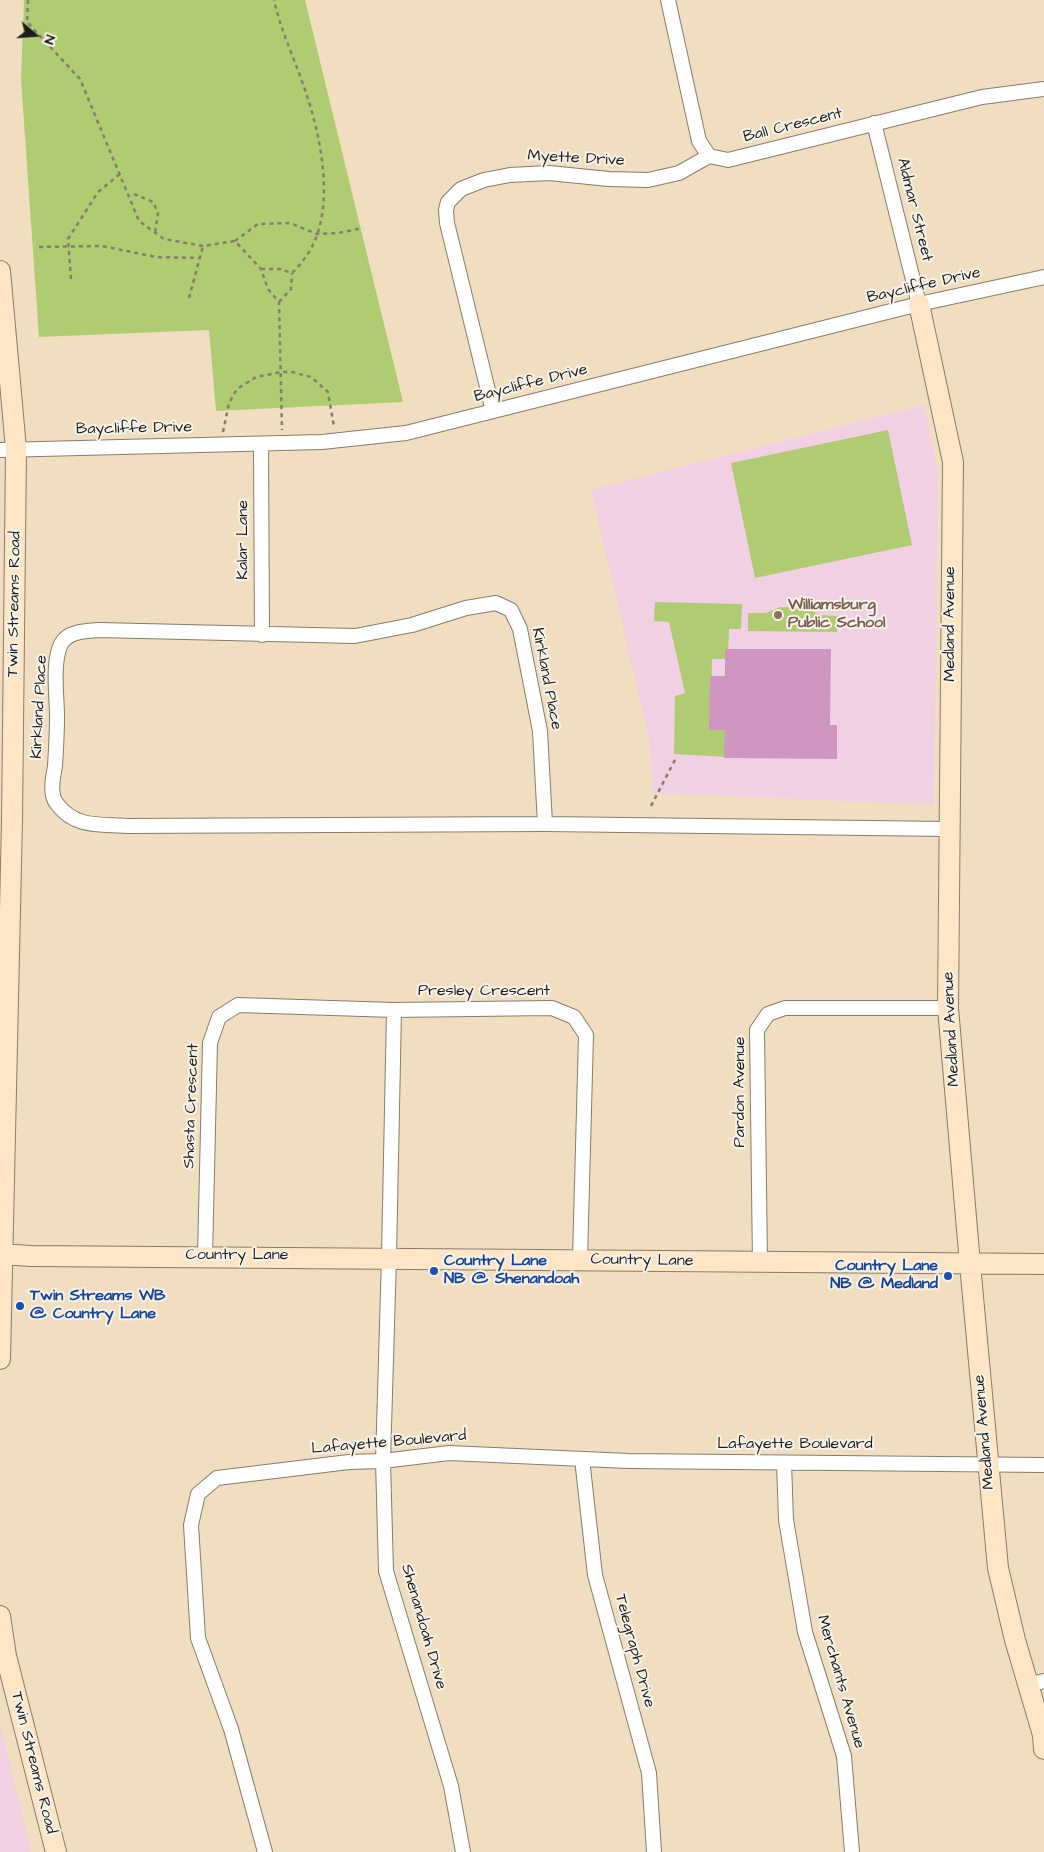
<!DOCTYPE html>
<html>
<head>
<meta charset="utf-8">
<style>
  body { margin:0 }
  #map { position:relative; width:1044px; height:1852px; overflow:hidden; background:#f1dec0; font-family:"Architects Daughter",sans-serif }
  canvas { display:block }
  .north { position:absolute; left:10px; top:10px; width:50px; height:50px; -webkit-text-stroke:4px #f7f3e8; paint-order:stroke; rotate:108deg; font-size:14px; font-weight:700; line-height:20px; text-align:center; color:#1c1c1c }
  .north::after { content:''; display:block; margin:auto; width:18px; height:22px; background:#1c1c1c; clip-path:polygon(50% 0,100% 100%,50% 72%,0 100%) }
</style>
</head>
<body>
<div id="map">
<canvas width="1044" height="1852"></canvas>
<div class="north">N</div>
</div>
<script>
const c = document.querySelector('canvas').getContext('2d');
c.lineJoin = 'round';
function fillPath(path, color) { c.fillStyle = color; c.fill(path, 'evenodd'); }
function stroke(path, color, width, dash) { c.strokeStyle = color; c.lineWidth = width; c.lineCap = dash ? 'butt' : 'round'; c.setLineDash(dash || []); c.stroke(path); }
function label(font, color, halo, rows, align = 'center') {
  c.font = font + ' "Architects Daughter",sans-serif'; c.lineWidth = 4; c.setLineDash([]); c.textBaseline = 'middle'; c.strokeStyle = halo; c.fillStyle = color; for (const [text, x, y, turn = 0] of rows) {
    c.save(); c.translate(x, y); c.rotate((+turn || 0) * Math.PI / 180); c.textAlign = isNaN(turn) ? turn : align; if (halo) c.strokeText(text, 0, 0); c.fillText(text, 0, 0); c.restore();
  }
}
fillPath(new Path2D(`
  M924,405L938,473L934,805L653,793L649,740L591,490Z
  M0,1726L31,1852H0Z`), '#f1d0e3');
fillPath(new Path2D(`
  M24,0H305L403,402L216,411L209,330L39,337L21,80Z
  M888,430L912,545L755,578L731,463Z
  M655,602L742,604L741,629H729L728,659H712L711,724H728L727,757L674,754L675,696L685,693L669,622L654,621Z
  M780,607L808,608L819,615L837,616V632L748,631V613H766Z`), '#b0cc72');
fillPath(new Path2D(`
  M725,649H831L830,725H837V759L724,758L725,730H709L710,676H725Z`), '#ce95c0');
const street = new Path2D(`
  M668,0L699,141L709,156L728,160L982,97L1044,89
  M874,123L919,304
  M493,411L447,223L446,210L448,202L461,189L484,180L510,175L549,173L609,179L648,180L679,173L709,156
  M261,444L262,635
  M0,450L322,442L406,433L919,304L1044,277
  M545,824L540,731L520,629L511,610L496,603L466,608L412,625L355,636L99,630C86,631 68,631 61,644C52,662 57,697 57,717C57,733 56,750 55,766C53,778 49,794 57,804C75,828 99,824 127,826L545,824L949,829
  M394,1010L389,1257L383,1461L386,1571L451,1786L463,1852
  M205,1256L210,1043L219,1017L238,1005L394,1010L552,1008L574,1017L586,1035L580,1259
  M760,1264L757,1030L768,1014L785,1008H948
  M582,1459L595,1575L649,1773L654,1852
  M784,1463L786,1520L805,1632L844,1756L852,1852
  M1028,1685L1044,1681
  M265,1852L231,1729L198,1638L191,1525L198,1494L217,1478L349,1462L383,1461L449,1453L629,1461L1044,1465`);
const secondary = new Path2D(`
  M0,271L16,449L12,820L0,1359
  M919,304L953,462L948,1008L970,1264L998,1568L1015,1640L1043,1735L1044,1749
  M0,1254L31,1256C369,1256 706,1264 1044,1264
  M0,1616L6,1656L56,1852`);
stroke(street, '#867d6e', 16);
stroke(secondary, '#867d6e', 22);
stroke(new Path2D(`
  M28,0L27,22L80,79L139,221L164,239L203,246L235,241L261,269L268,289L279,302L282,430
  M134,194L153,202L158,213L155,233
  M235,241L258,224L290,223L317,234L338,233L363,228
  M39,247L102,246L156,257L200,258
  M261,269H280L292,273C303,262 312,250 317,235C332,193 320,134 306,93C296,62 281,32 274,0
  M71,279L68,239L98,192L120,174
  M189,298L203,246
  M279,302L291,289L292,273
  M223,432L229,403L237,389L256,377L281,372H292L311,377L328,392L334,427
  M651,806L676,758`), '#867d6e', 2.5, [4, 4]);
stroke(street, '#fff', 14);
stroke(secondary, '#fde5c5', 20);
for (const [x, y, r, color] of [
  [778,615,5,"#8d6e63"],
  [434,1271,5,"#1a4fb4"],
  [948,1276,5,"#1a4fb4"],
  [20,1306,5,"#1a4fb4"]
]) { const dot = new Path2D(); dot.arc(x, y, r, 0, 2 * Math.PI); c.fillStyle = color; c.fill(dot); stroke(dot, '#f7f3e8', 2); }
label('16px', '#1c1c1c', '#f7f3e8', [
  ["Ball Crescent",793,126,-14],
  ["Myette Drive",576,159,3],
  ["Aldmar Street",914,210,76],
  ["Baycliffe Drive",924,286,-13],
  ["Baycliffe Drive",531,384,-14],
  ["Baycliffe Drive",134,429,-1],
  ["Kalar Lane",244,540,-90],
  ["Twin Streams Road",15,604,-89],
  ["Medland Avenue",951,624,-90],
  ["Kirkland Place",546,679,79],
  ["Kirkland Place",40,707,-87],
  ["Presley Crescent",484,992],
  ["Medland Avenue",952,1029,-93],
  ["Pardon Avenue",741,1092,-90],
  ["Shasta Crescent",192,1106,-88],
  ["Country Lane",237,1256],
  ["Country Lane",642,1261,1],
  ["Medland Avenue",985,1432,-95],
  ["Lafayette Boulevard",389,1443,-5],
  ["Lafayette Boulevard",795,1445],
  ["Shenandoah Drive",423,1627,74],
  ["Telegraph Drive",634,1651,75],
  ["Merchants Avenue",840,1682,74],
  ["Twin Streams Road",33,1763,76]
]);
label('bold 16px', '#785e54', '#f7f3e8', [
  ["Williamsburg",788,606],
  ["Public School",788,624]
], 'left');
label('bold 16px', '#164399', '#f7f3e8', [
  ["Country Lane",444,1262],
  ["NB @ Shenandoah",444,1280],
  ["Country Lane",938,1267,"right"],
  ["NB @ Medland",938,1285,"right"],
  ["Twin Streams WB",30,1297],
  ["@ Country Lane",30,1315]
], 'left');
</script>
</body>
</html>
